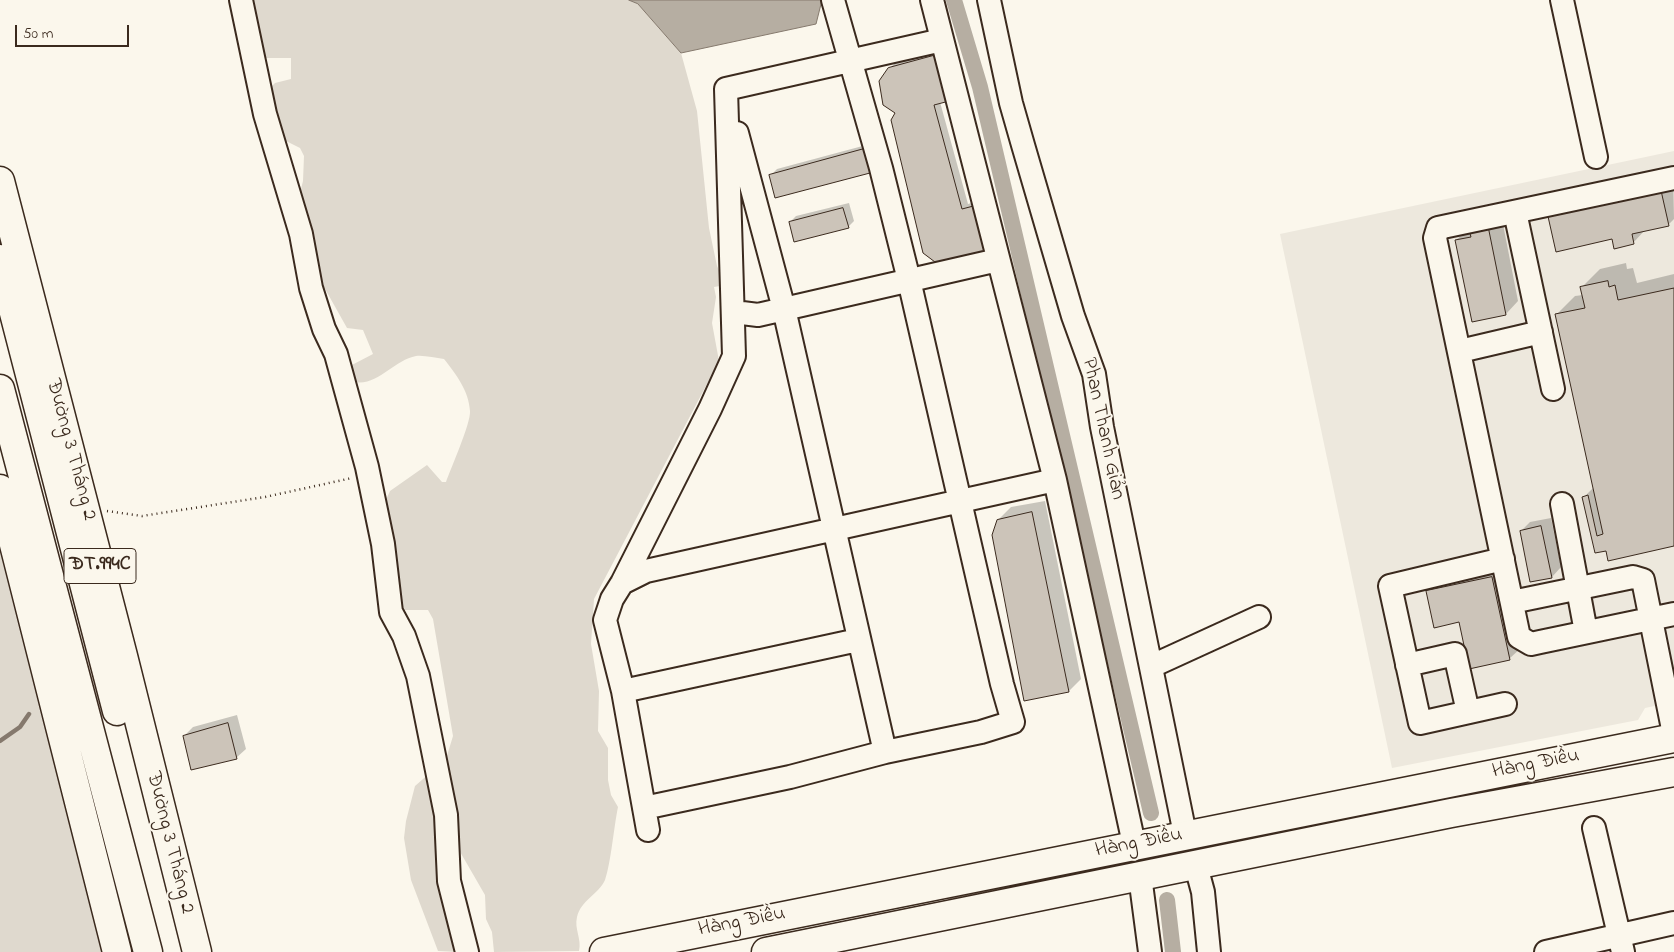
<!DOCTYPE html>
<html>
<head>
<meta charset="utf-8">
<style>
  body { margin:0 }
  #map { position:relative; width:1674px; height:952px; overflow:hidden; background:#fbf7ec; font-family:"Indie Flower",sans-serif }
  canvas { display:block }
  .scale { position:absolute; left:15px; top:25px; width:114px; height:22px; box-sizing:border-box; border:2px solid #3b2a1e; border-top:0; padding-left:6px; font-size:15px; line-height:18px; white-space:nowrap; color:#3b2a1e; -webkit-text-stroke:4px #fbf7ec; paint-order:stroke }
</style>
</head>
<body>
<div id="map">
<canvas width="1674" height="952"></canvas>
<div class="scale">50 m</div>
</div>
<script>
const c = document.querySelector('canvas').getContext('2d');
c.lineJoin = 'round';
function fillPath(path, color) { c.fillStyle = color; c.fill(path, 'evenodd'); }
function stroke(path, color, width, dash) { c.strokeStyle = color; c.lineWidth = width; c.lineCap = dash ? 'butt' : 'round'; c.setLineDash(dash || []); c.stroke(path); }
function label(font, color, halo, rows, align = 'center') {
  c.font = font + ' "Indie Flower",sans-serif'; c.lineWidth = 4; c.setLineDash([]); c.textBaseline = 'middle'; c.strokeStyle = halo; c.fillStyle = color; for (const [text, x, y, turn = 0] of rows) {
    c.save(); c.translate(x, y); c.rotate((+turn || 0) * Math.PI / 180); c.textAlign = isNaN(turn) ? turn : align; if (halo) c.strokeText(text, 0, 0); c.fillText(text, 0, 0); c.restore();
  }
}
fillPath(new Path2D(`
  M1674,151V702L1645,708L1638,720L1392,768L1280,234Z`), '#ede8dd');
fillPath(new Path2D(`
  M249,0H629L638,4L681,53L697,111L709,228L717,266L726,285L714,287L716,297L712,323L719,361L594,599L591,644L599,691L598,731L608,748V780L611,795L618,807C614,826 611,863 605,880C598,895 581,900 577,917C574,929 582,939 579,951L494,952L492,932L486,919L485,895L459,850L452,847L459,952L438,951L411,880L404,838L406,821L415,786L446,759L453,736L433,619L428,610H400L385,502L390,491L427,465L442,482H446C451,468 471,423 470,411C469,391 456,374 444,359C435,358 424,355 416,356C394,360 378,386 355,382L350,366L373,354L363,330L347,328L315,271L298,201L303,181L304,156L300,148L280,138L268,90L275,83L291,79V58H262Z
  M0,534L108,952H0Z`), '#dfd9ce');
const water = new Path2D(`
  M629,0H822L816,24L681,53L638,4Z`);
fillPath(water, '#b6aea2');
stroke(water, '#85796d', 1);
fillPath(new Path2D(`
  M950,48L940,102L968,204L986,199L939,263L897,113L889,69L895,63Z
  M870,144L876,166L870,172L771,175L777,169Z
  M1673,174L1674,219L1669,224L1645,230L1633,243L1615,247Z
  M849,203L854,221L848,227L790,222L796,216Z
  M1501,214L1518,301L1506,314L1456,240L1469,228Z
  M1626,263L1627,269L1633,268L1637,283L1674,274V545L1596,552L1584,497L1594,487L1556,315L1575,296L1583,295L1581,288L1600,269Z
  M1045,501L1081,679L1069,691L1025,700L998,520L1011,507Z
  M1551,518L1561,567L1552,577L1521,531L1530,522Z
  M1504,565L1522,647L1509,659L1428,592L1440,579Z
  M237,715L246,749L236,758L184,736L193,727Z`), '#0003');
stroke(new Path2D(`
  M0,741L20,727L29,714`), '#85796d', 4.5);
stroke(new Path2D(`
  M954,0L980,87L1151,813
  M1167,900L1173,952`), '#b6aea2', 16);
const building = new Path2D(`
  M944,53L957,99L934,105L962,209L981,204L993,250L939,265L923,253L891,120L895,113L883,105L879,81L888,68Z
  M864,149L870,173L775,198L769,175Z
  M1660,186L1669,226L1632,234L1634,244L1614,249L1612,239L1556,252L1547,212Z
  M843,208L849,228L794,242L789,222Z
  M1488,226L1506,315L1472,322L1455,240L1471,237L1469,230Z
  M1608,281L1609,287L1615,285L1618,300L1674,288V546L1608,561L1606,551L1595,553L1582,497L1588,495L1597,536L1603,534L1555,314L1585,308L1580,287Z
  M1032,512L1069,692L1024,701L992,535L997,520Z
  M1541,526L1552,578L1530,582L1520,531Z
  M1492,577L1510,660L1469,669L1459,622L1434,628L1426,591Z
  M228,723L237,759L191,770L183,736Z`);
fillPath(building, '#ccc4b9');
stroke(building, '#3b2a1e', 1);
const minor = new Path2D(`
  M241,0L265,114L301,234L311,288L324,329L336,354L367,467L383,544L391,612L404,636L418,676L446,815L449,881L467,952
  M932,0L1055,480L1134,844
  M989,0L1011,103L1023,145L1073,316L1094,374L1102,427L1185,834
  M1562,0L1596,157
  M726,89L942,40
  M737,133L784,309L885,752
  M1674,178L1438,228L1435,238L1519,637L1531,644L1540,642L1674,614
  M1515,212L1553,389
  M734,312L758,315L998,260
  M1460,351L1541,332
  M1562,504L1586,632
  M1503,559L1390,586L1420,723L1505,704
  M622,583L646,571L1055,480
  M1512,602L1633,577L1643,580L1674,734
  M1407,665L1455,654L1468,712
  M1152,666L1259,617
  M623,691L858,640
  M644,808L790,777L885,752L981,732L1013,722L1002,684L909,280L881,168L833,0
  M1594,828L1623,952
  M648,830L623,691L605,620L612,599L622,583L710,409L734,356L726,89
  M1196,866L1203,892L1209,952
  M1140,876L1150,952
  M1546,952L1674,923`);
const major = new Path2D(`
  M0,181L123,656L197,952
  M0,259L117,711
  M0,389L148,952
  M0,489L117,952
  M604,952L1674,738
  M766,952L1451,813L1674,772`);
stroke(minor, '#3b2a1e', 26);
stroke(major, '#3b2a1e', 31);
stroke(new Path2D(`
  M107,511L142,516L265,497L352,478`), '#3b2a1e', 2.5, [1, 4]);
stroke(minor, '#fbf7ec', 22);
stroke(major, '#fbf7ec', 28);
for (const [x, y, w] of [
  [100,566,72]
]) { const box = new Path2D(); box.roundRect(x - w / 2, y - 17.5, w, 35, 4); c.fillStyle = '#fbf7ec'; c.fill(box); stroke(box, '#3b2a1e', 1); }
label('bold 20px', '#3b2a1e', null, [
  ["ĐT.994C",100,566]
]);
label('21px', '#3b2a1e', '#fbf7ec', [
  ["Phan Thanh Giản",1102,429,78],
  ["Đường 3 Tháng 2",70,450,75],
  ["Hàng Điều",1536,765,-11],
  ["Đường 3 Tháng 2",169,843,76],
  ["Hàng Điều",1139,844,-11],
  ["Hàng Điều",742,923,-11]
]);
</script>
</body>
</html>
